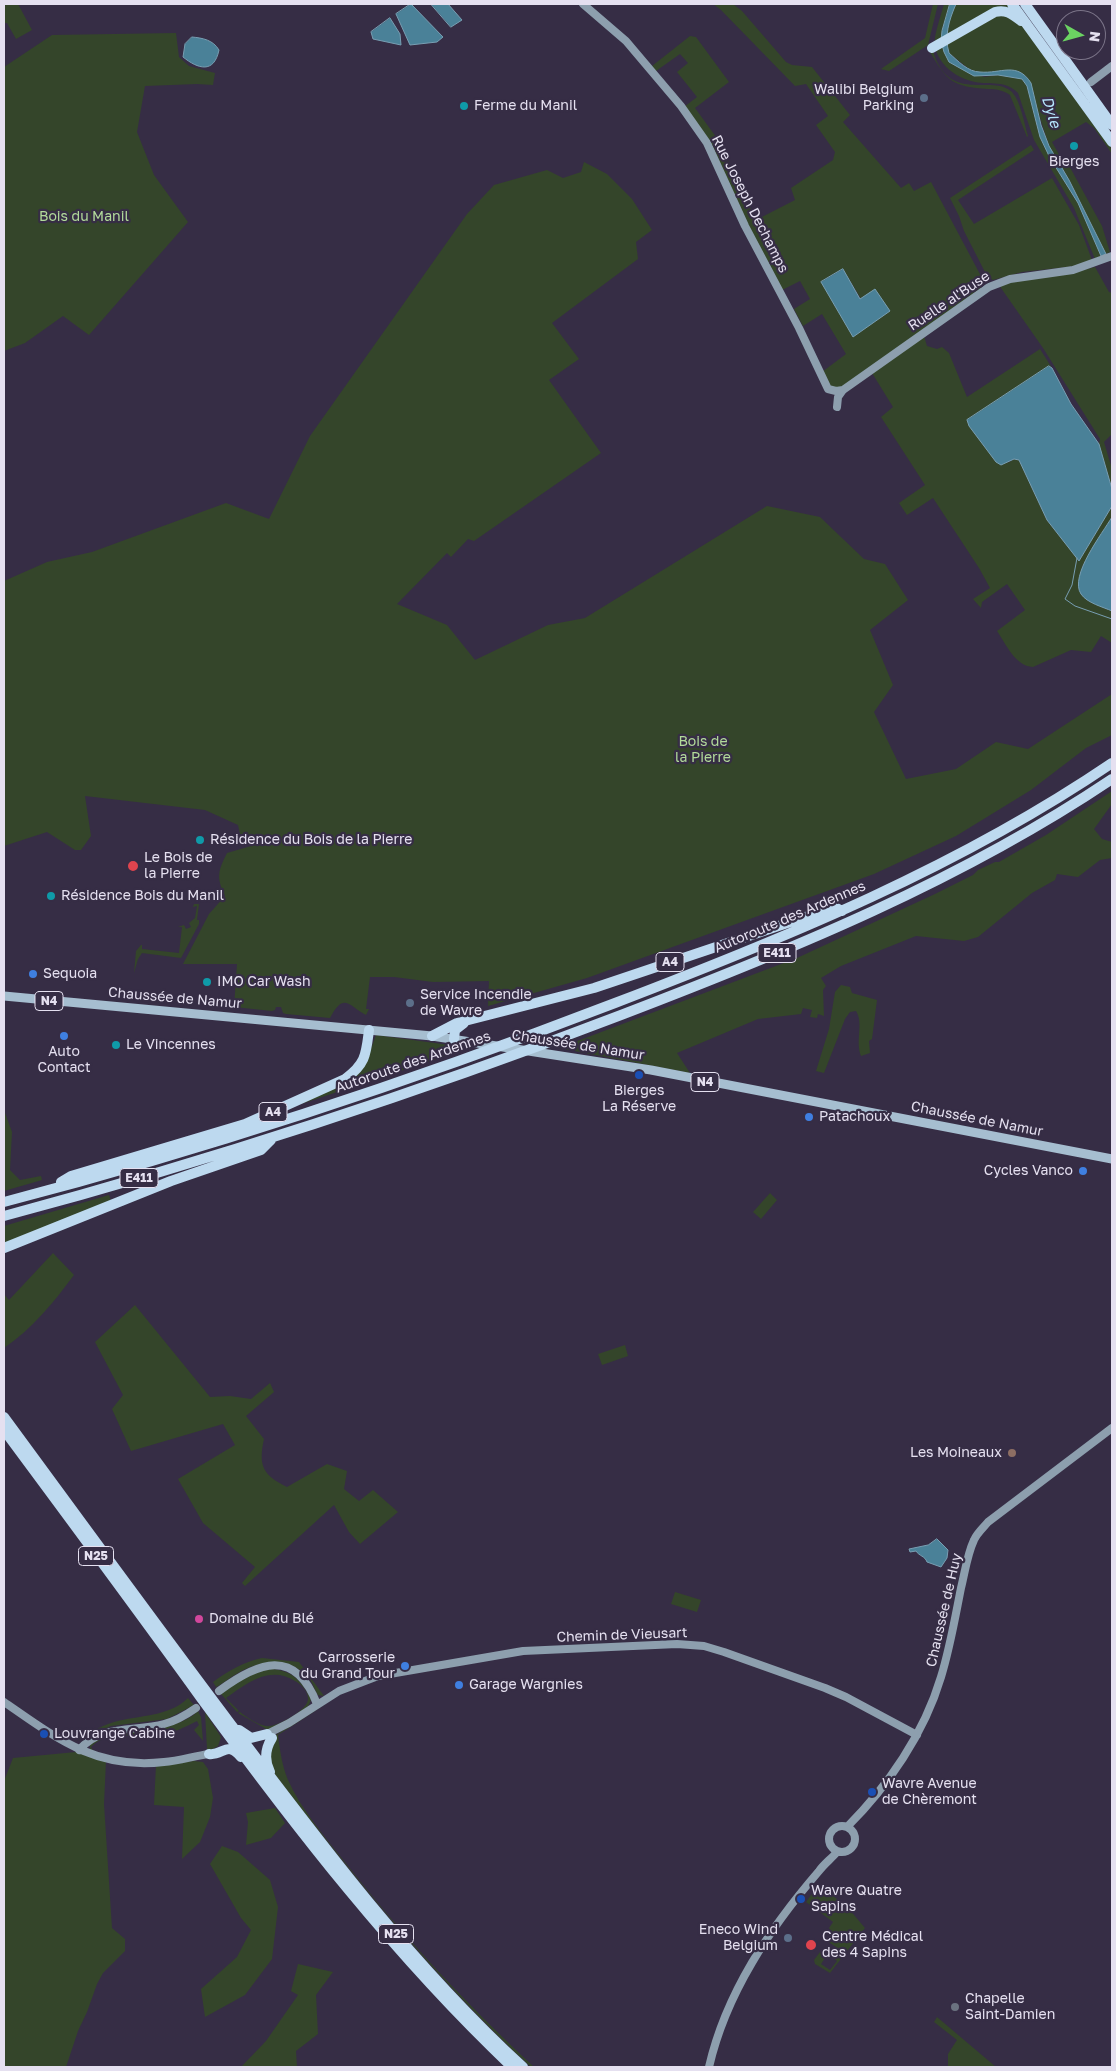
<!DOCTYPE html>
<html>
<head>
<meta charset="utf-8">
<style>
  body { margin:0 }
  #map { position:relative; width:1116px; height:2071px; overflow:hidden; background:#362d45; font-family:"Golos Text",sans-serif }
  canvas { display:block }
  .frame { position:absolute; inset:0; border:5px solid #e5e0f0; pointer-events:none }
  .north { position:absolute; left:1056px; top:10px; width:50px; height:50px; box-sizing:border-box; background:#362d45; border:1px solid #7c7589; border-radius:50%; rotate:97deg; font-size:14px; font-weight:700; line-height:20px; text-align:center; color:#e5e0f0 }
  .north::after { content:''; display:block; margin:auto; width:18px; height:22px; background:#6bd362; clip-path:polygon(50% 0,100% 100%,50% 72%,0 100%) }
</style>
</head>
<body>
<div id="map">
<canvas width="1116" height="2071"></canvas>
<div class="frame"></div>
<div class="north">N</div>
</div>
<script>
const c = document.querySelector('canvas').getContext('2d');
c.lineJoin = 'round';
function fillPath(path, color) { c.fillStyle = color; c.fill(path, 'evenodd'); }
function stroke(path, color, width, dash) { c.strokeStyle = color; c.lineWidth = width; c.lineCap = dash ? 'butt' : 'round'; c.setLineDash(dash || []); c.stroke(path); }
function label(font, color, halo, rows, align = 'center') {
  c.font = font + ' "Golos Text",sans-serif'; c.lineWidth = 4.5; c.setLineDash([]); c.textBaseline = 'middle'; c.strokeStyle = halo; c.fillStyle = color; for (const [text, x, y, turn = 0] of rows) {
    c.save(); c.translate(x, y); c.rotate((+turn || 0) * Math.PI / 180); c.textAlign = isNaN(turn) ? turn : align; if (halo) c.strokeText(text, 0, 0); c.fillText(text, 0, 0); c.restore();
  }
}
fillPath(new Path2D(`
  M4,4H18L32,30L16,39L7,23H4Z
  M713,4H733L742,11L786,62L792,65L812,67L850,115L843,122L901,188L909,183L914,191L931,182L982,278L981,289L841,389L832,388L822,372L846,354L822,314L803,326L794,309L810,299L800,281L782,290L684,107L697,97L677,72L688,63L680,54L656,71L652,66L690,36L696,37L729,82L695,108L719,141L756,220L795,200L791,188L833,160L835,152L816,125L828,116L806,84L795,86L721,10ZM843,269L861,299L821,282Z
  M933,4H938L928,45L889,71L881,69L925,38Z
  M944,4H950L942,31L949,62L984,77L998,75L1022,79L1027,86L1040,137L1050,158L1078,203L1101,256L1095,259L1074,208L1034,140L1018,93C1006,80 990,85 975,82C954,78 932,60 935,37C937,26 941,15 944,4Z
  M956,4H1007L1112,149V154L1094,128L1086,122L1052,142L1061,158L1066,160L1102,226L1110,252L1106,254L1069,180L1049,146L1027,77L989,72L979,73L969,69L949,53C944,36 949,20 956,4Z
  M176,33L179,57L189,66L215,73L213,85L197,84L145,86L137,132L154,175L188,222L89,335L63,316L25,343L4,351V67L52,35Z
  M933,51C949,105 992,73 1012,92C1021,102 1024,123 1028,136L1027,137L1010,95C1003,90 996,89 988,89C953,87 947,81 930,52Z
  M1031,145L1034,150L958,200L974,224L1052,178L1079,225L1092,260L1076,266L1022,272L993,280L987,276L964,231L959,216L950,198Z
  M584,162L607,174L632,199L652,230L636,242L638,259L552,323L579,359L549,380L601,453L474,541L468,539L451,557L447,553L397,604L447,625L475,660L548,625L585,618L767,506L820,517L864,559L885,564L908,600L870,630L893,685L874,712L906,779L956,769L996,742L1028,749L1112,694V735L1086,748L1031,790L956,836L874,874L587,978L488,1006L489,981L433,982L394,977H370L366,1009H369L366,1015C349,1006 344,991 330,1018L286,1014L283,1013L281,1007H276L275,1010L272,1011L234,1007L237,964H183L209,914L225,896C216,877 218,871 227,853L251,846L240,834L238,825L205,810L85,796L91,836L81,850H75L47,832L4,846V581L47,562L92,552L226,503L269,519L310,436L467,214L494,185L547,170L563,178L581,172Z
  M1095,267L1109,292L1112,293V434L1104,442L1112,469V489L1099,444L1100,439L1043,348L1001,288L1000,285L1010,281L1075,272Z
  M924,336L927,346L937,349L942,347L949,353L967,397L1040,349L1052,368L1049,366L1008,463L1014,459L1019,460L1047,520L1079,560L1112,506V517L1082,567L1087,600L1112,611V643L1101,636L1091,652L1071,650L1033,667C1015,666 1006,644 997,631L1025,610L1007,584L982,602L981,608L973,599L990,588L979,568L933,498L907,515L899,503L925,485L881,417L893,407L872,373Z
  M1112,791V804L1094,829L1102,839L1112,842V858L1100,860L1078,877L1057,874L1055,880L1032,893L978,937L964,941L916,936L841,966L821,978L826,986L823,990L824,1016L818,1014L817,1018L810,1017L812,1010L803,1008L801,1014L758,1019L677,1053L690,1073L559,1048L797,958L935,894L973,875L978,870L995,862H999L1046,835Z
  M194,904H199L197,920H199V924L181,958L142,953L138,959L134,973L136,951L141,945H142V949L179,953L182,927H178L184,925L186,929L191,927L189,923L195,918L197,906L193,907Z
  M841,985L850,987L852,993L877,1000L872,1039L869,1041L870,1053L861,1056C855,1040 864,1024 856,1011L850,1012L845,1019L824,1073L816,1071L829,1029L835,992Z
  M376,1035L464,1047L459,1051L440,1058L301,1104L368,1057Z
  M4,1110L12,1132L10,1170L20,1180L41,1176L42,1180L4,1191Z
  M770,1193L777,1200L761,1219L753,1212Z
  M109,1195L111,1201L4,1244V1226Z
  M53,1253L74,1275C54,1302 32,1329 4,1348V1294L9,1300Z
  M135,1305L210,1397L230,1396L251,1399L270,1383L274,1392L246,1416L264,1439C258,1466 263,1475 287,1487L327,1464L347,1471L344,1489L359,1501L373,1490L398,1512L360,1544L349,1532L334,1505L245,1586L242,1583L255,1567L203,1523L178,1479L235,1445L223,1424L131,1451L112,1409L123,1395L95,1342Z
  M625,1345L628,1356L602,1365L598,1354Z
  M675,1592L701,1600L697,1612L671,1604Z
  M262,1658L299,1662L324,1696L318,1695C315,1691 314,1686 311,1681C293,1656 262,1659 238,1673C230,1677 223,1684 216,1687L213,1682C228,1671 243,1662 262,1658Z
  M272,1669C295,1672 300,1680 311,1699C308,1715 282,1723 268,1730L238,1713L240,1712C245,1716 258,1725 266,1726C276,1728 308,1710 308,1699C308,1691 301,1684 295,1681C270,1665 247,1683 226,1698L239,1711L237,1712L221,1694L236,1683L259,1671Z
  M188,1698L194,1705L167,1719L111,1726L75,1741C87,1734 100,1726 114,1722C139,1715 169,1717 188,1698Z
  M329,1702L278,1735C280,1751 282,1765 288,1780C301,1809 324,1836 344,1861C403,1936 464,2002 534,2067H531C434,1978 353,1875 272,1771L268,1760L276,1735Z
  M198,1711L201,1717L203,1741L194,1730L199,1725L197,1721C185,1727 174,1733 160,1735C139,1739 107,1729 91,1747L94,1752L90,1749V1744C121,1727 176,1734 198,1711Z
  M205,1712L221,1737L218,1746L209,1751L207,1749Z
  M76,1752L106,1761L104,1804L112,1928L125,1939V1951L103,1973L97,1984L87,2012L78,2031L66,2067H4V1781L13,1758Z
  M194,1761L203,1762L208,1769L213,1798L210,1817L200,1842L182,1859L184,1807L154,1805L156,1765Z
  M275,1808L285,1823L271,1838L246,1845L248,1822L246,1813Z
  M222,1846L238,1852L270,1880L278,1907L272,1959L245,1995L205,2017L201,1989L237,1957L251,1930L241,1918L210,1864Z
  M819,1884L849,1909L865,1928L830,1973L815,1964L814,1960L820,1952L827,1955L821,1964L830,1970L837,1961L830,1955L836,1947L827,1941L832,1934L829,1928L833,1922L806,1902Z
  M298,1964L333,1972L316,1995L318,2034L296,2051L297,2067H241L266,2041L298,1995L291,1991Z
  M937,2017L996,2067H948V2054L957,2040L934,2022Z`), '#34452a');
const water = new Path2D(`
  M411,4L443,37L437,42L410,45L396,14Z
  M431,4H448L462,20L451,27Z
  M950,4H956C949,20 944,36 949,53C958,61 968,72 980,72C1001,74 1017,61 1031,83L1041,125L1049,146L1069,180L1106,254L1101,256L1078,203L1050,158L1040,137L1027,86L1022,79L998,75L974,76L949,62L944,52L941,41L942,31Z
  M390,18L400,34L401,45L373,39L371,32Z
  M192,37C203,38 213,40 219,50C214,74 198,69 183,57L185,44Z
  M843,269L860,299L875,289L890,311L853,337L821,282Z
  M1049,366L1052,368L1071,404L1099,444L1112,489V506L1079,561L1047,520L1019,460L1014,459L1001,465L996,462L969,426L967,420Z
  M1112,517V611C1103,607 1087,603 1081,594C1069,576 1102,534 1112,517Z
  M937,1539L948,1550L947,1558L941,1567L927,1562C925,1556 919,1556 916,1551L910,1552L909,1549L928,1545Z`);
fillPath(water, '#4a8198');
stroke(water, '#789eb2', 1);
stroke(new Path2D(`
  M1077,558L1072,585L1065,599L1075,606L1112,619`), '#789eb2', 1);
stroke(new Path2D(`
  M583,4L626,41L681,106L707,143L745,226L799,328L828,389L836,391L843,390
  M1091,82L1112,66
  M837,407L838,397L843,390L989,287L1010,279L1073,270L1112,256
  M219,1691C258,1662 295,1647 317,1704
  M4,1702C56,1738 96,1770 164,1762C179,1761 194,1756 209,1754
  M267,1734L289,1723L339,1691L378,1676L523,1651L677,1644L704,1646L724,1652L825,1688L846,1697L917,1735
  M79,1750C102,1724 134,1732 164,1724C176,1721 186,1715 196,1708
  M829 1839a13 13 0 1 1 26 0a13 13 0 1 1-26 0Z
  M847,1827C888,1786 924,1734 941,1677C950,1648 955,1618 961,1588C965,1572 967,1555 974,1540C977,1533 983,1528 988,1522L1112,1428
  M709,2067C726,1993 770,1928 819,1871C824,1864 831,1859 837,1852`), '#8d9fae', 8);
stroke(new Path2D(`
  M4,996L432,1036L651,1070L1112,1159`), '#a6bed0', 9);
stroke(new Path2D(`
  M1012,4L1112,142
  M1025,4L1112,125
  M932,48L995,12C1006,9 1012,14 1021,21
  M432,1036L457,1023L594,988L835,907L842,911
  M454,1039L455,1030L464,1023
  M61,1182L71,1176L245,1124L345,1079C366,1064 366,1054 369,1030
  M4,1202C211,1148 415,1080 615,1003C788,937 959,867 1112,763
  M4,1216C213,1160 418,1093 621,1015C791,950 960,881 1112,779
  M4,1248L171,1181L261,1150L271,1140
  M4,1417C79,1519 154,1622 230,1723C321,1844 412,1965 523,2067
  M4,1430C70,1519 136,1608 201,1698C296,1828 395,1956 512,2067
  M239,1730L251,1738L267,1734
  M209,1754C223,1756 227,1740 241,1757
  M270,1772C264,1760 265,1749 272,1738`), '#bdd9ef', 10);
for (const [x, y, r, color] of [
  [924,98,5,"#5c6f8a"],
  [464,106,5,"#0f9aa8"],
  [1074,146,5,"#0f9aa8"],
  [200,840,5,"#0f9aa8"],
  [133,866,6,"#e0444e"],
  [51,896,5,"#0f9aa8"],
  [33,974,5,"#3f7fe0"],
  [207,982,5,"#0f9aa8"],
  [410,1003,5,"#5c6f8a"],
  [64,1036,5,"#3f7fe0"],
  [116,1045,5,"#0f9aa8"],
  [639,1075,5,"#1a4fb4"],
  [809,1117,5,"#3f7fe0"],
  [1083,1171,5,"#3f7fe0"],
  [1012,1453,5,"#8d6e63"],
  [199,1619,5,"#d1479c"],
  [405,1666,5,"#3f7fe0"],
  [459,1685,5,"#3f7fe0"],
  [44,1734,5,"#1a4fb4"],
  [872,1792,5,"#1a4fb4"],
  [801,1899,5,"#1a4fb4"],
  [788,1938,5,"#5c6f8a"],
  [811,1945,6,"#e0444e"],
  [955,2007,5,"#6b7280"]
]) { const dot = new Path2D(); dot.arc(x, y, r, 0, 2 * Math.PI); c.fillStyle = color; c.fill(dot); stroke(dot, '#362d45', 2); }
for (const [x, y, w] of [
  [777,953,38],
  [670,962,28],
  [49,1001,28],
  [705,1082,28],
  [273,1112,28],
  [139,1178,38],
  [96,1556,35],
  [396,1934,35]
]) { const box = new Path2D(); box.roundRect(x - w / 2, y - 9.5, w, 19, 4); c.fillStyle = '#362d45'; c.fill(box); stroke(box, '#e5e0f0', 1); }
label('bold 12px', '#e5e0f0', null, [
  ["E411",777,953],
  ["A4",670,962],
  ["N4",49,1001],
  ["N4",705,1082],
  ["A4",273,1112],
  ["E411",139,1178],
  ["N25",96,1556],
  ["N25",396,1934]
]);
label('14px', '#e5e0f0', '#362d45', [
  ["Walibi Belgium",914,90,"right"],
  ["Parking",914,106,"right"],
  ["Ferme du Manil",474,106],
  ["Bierges",1074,162,"center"],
  ["Résidence du Bois de la Pierre",210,840],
  ["Le Bois de",144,858],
  ["la Pierre",144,874],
  ["Résidence Bois du Manil",61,896],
  ["Sequoia",43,974],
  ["IMO Car Wash",217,982],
  ["Service Incendie",420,995],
  ["de Wavre",420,1011],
  ["Le Vincennes",126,1045],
  ["Auto",64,1052,"center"],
  ["Contact",64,1068,"center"],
  ["Bierges",639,1091,"center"],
  ["La Réserve",639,1107,"center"],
  ["Patachoux",819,1117],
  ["Cycles Vanco",1073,1171,"right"],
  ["Les Moineaux",1002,1453,"right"],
  ["Domaine du Blé",209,1619],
  ["Carrosserie",395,1658,"right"],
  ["du Grand Tour",395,1674,"right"],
  ["Garage Wargnies",469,1685],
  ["Louvrange Cabine",54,1734],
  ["Wavre Avenue",882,1784],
  ["de Chèremont",882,1800],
  ["Wavre Quatre",811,1891],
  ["Sapins",811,1907],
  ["Eneco Wind",778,1930,"right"],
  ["Belgium",778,1946,"right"],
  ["Centre Médical",822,1937],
  ["des 4 Sapins",822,1953],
  ["Chapelle",965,1999],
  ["Saint-Damien",965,2015]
], 'left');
label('14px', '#e5e0f0', '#362d45', [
  ["Rue Joseph Dechamps",750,204,63],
  ["Ruelle al'Buse",949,301,-34],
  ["Autoroute des Ardennes",790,917,-23],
  ["Chaussée de Namur",175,998,5],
  ["Chaussée de Namur",578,1045,9],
  ["Autoroute des Ardennes",413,1062,-19],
  ["Chaussée de Namur",977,1119,11],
  ["Chaussée de Huy",944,1610,-77],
  ["Chemin de Vieusart",622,1635,-2]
]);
label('14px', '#b2db9a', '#362d45', [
  ["Bois du Manil",84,217],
  ["Bois de",703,742],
  ["la Pierre",703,758]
]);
label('italic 15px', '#b6e7fd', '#362d45', [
  ["Dyle",1051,112,73]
]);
</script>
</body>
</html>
